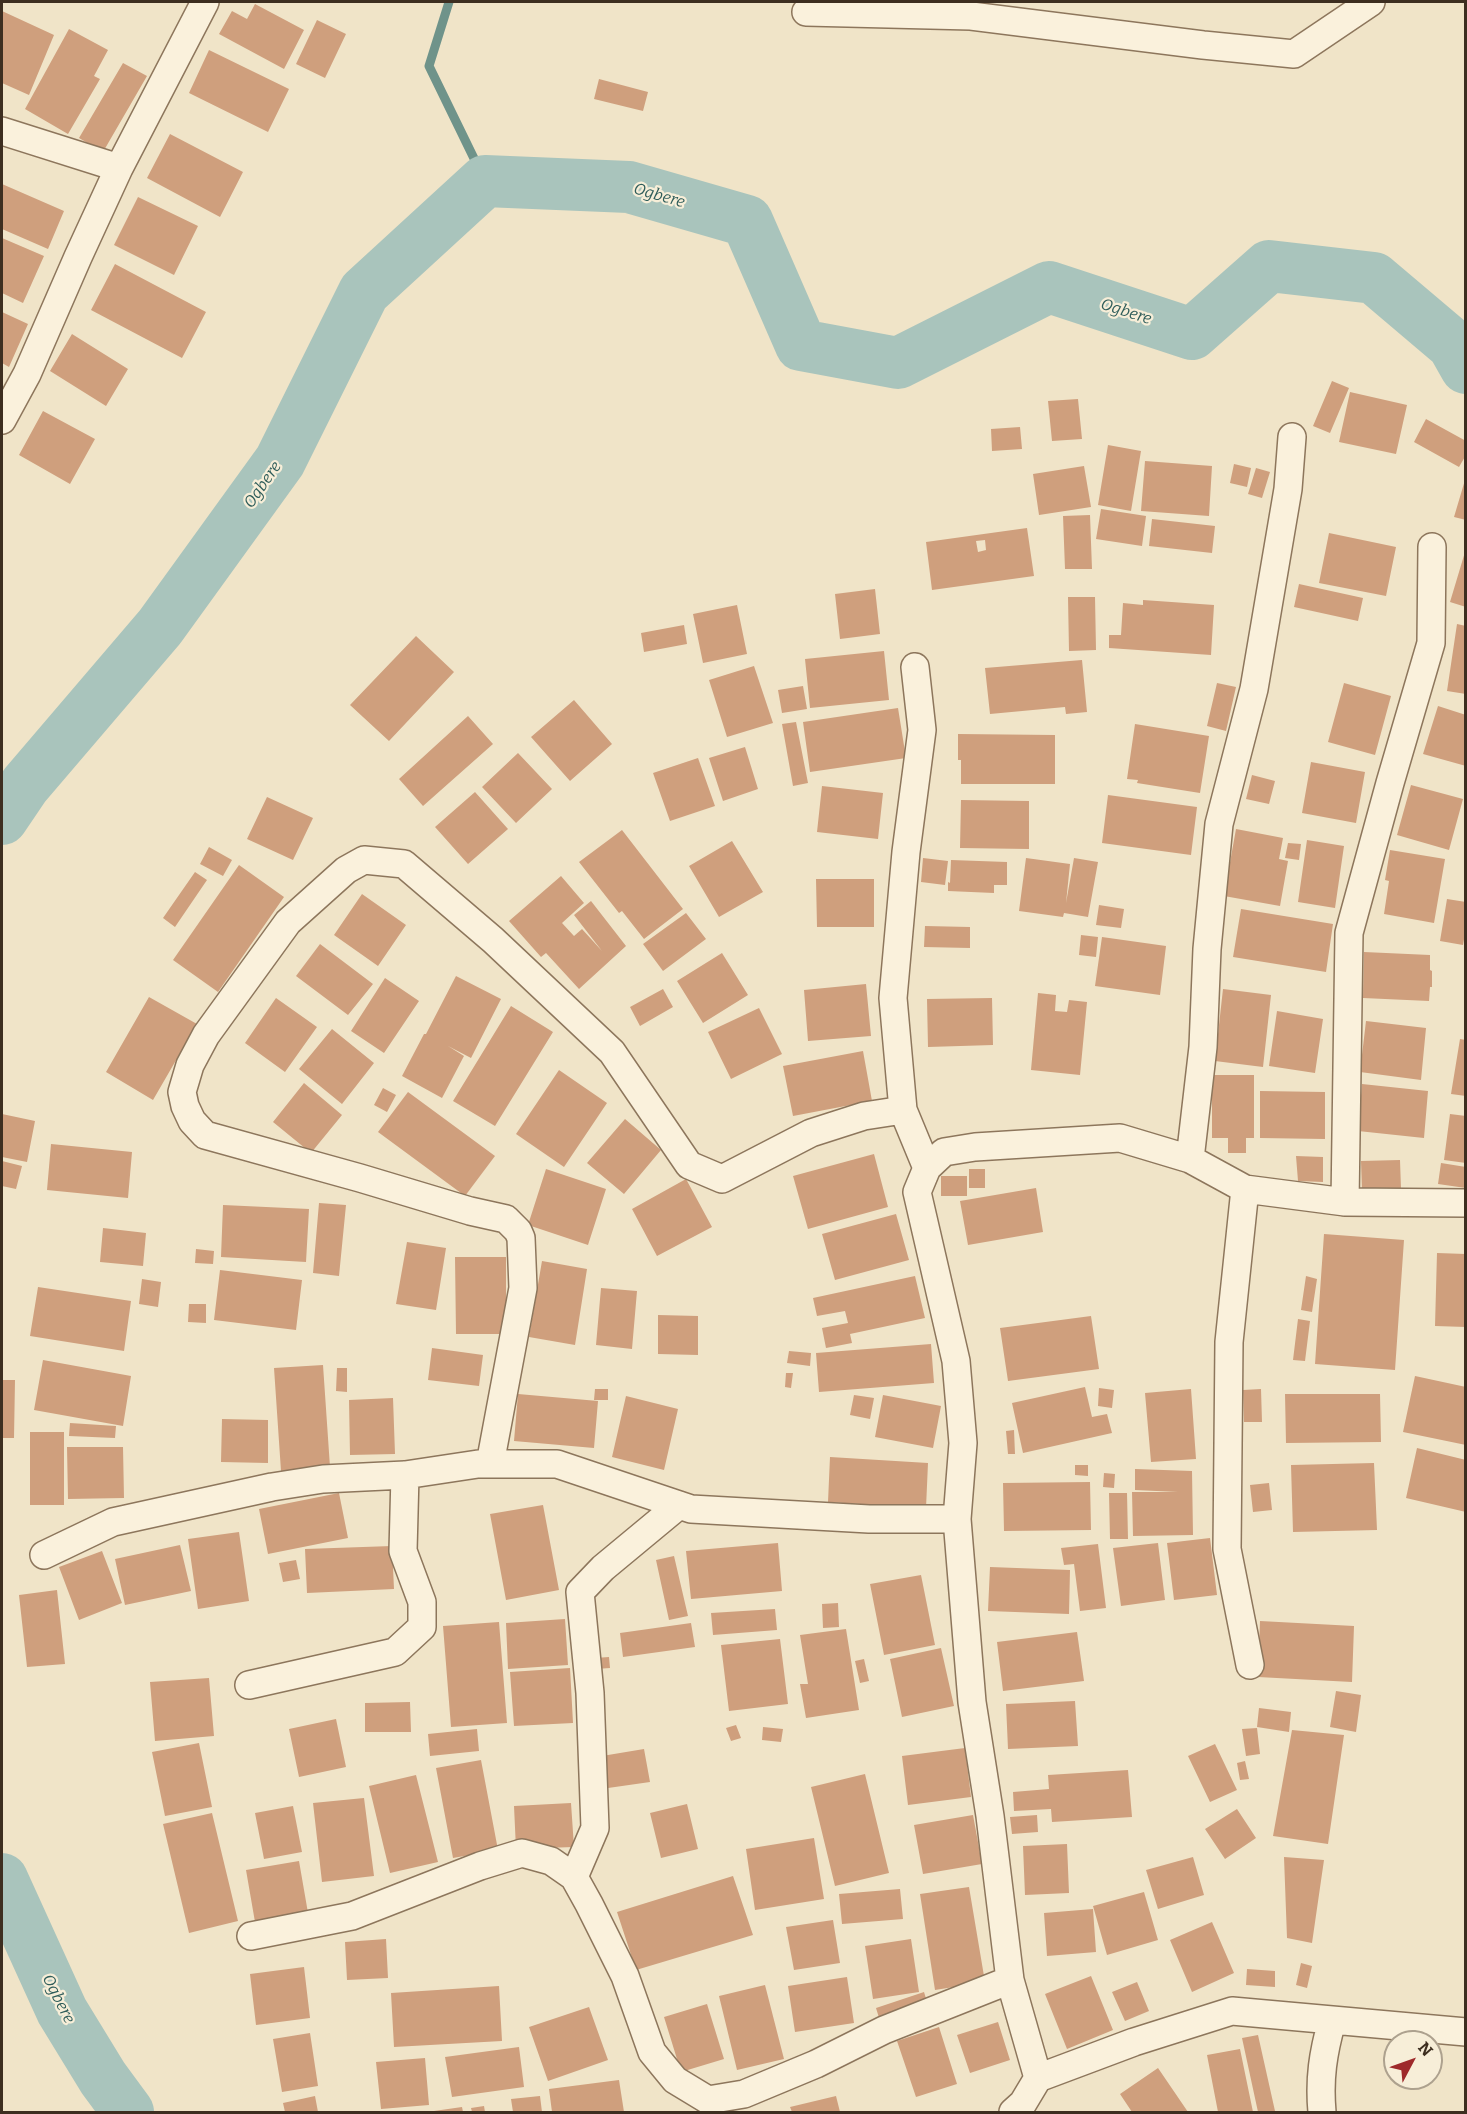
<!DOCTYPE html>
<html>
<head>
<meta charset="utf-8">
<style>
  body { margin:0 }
  #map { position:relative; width:1467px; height:2114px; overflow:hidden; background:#f0e4c8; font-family:Bitter,serif }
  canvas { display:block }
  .frame { position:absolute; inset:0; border:3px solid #3d2e20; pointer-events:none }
  .north { position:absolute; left:1383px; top:2030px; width:60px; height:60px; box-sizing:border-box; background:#f7eed8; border:2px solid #ada18e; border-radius:50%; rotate:49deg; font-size:16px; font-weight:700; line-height:24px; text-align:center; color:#3d2e20 }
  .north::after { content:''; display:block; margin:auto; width:21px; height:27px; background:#9e2a2b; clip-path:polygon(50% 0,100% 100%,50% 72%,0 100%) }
</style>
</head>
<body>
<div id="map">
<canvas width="1467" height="2114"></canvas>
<div class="frame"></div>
<div class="north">N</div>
</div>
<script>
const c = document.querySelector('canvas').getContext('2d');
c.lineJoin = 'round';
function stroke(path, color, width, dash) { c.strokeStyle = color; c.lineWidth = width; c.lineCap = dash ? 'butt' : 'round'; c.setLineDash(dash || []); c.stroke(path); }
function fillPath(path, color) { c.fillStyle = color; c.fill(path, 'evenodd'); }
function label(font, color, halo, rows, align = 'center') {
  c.font = font + ' Bitter,serif'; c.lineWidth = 4.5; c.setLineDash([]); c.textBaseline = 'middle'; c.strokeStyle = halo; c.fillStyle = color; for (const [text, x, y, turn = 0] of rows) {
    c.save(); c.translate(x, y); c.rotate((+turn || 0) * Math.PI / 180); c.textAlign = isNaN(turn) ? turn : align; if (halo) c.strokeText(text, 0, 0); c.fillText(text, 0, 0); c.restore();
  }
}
stroke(new Path2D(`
  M449,2L429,66L485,181`), '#6f938a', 9);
stroke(new Path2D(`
  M2,819L25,785L160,627L280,461L364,292L485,181L629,187L747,221L801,345L898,363L1049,287L1192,334L1269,266L1374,278L1453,345L1466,368
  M2,1879L62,2011L103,2078L128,2112`), '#a9c4bc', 52);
fillPath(new Path2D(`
  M255,4L304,30L284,69L219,34L232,11L247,19Z
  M2,11L54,35L29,95L2,83Z
  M317,20L346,34L325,78L296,64Z
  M69,29L108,50L94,76L100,79L68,134L25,109Z
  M209,50L289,89L268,132L189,93Z
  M123,63L147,76L103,152L79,138Z
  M599,79L648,92L643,111L594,99Z
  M170,134L243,172L220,217L147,178Z
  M2,184L64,211L48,249L2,229Z
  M138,197L198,226L174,275L114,245Z
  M2,238L44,256L23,303L2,293Z
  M115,264L206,312L182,358L91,310Z
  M2,312L28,324L9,367L2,363Z
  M72,334L128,369L106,406L50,371Z
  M1332,381L1349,388L1330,433L1313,426Z
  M1350,392L1407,405L1396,454L1339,442Z
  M1078,399L1082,439L1052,441L1048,401Z
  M43,411L95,439L70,484L19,455Z
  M1426,419L1466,441V455L1459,467L1414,442Z
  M1020,427L1022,449L992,451L991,429Z
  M1108,445L1141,451L1131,511L1098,505Z
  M1145,461L1212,466L1209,516L1141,511Z
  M1234,464L1251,468L1247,487L1230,483Z
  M1084,466L1091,507L1039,515L1033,474Z
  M1256,468L1270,472L1262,498L1248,494Z
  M1465,480H1466V520L1454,517Z
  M1101,509L1146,516L1142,546L1096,539Z
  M1090,515L1092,569H1065L1063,516Z
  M1152,519L1215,526L1212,553L1149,546Z
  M1027,528L1034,576L932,590L926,542ZM985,540L986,550L978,552L976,541Z
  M1329,533L1396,547L1386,596L1319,583Z
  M1465,552H1466V607L1450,602Z
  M1299,584L1363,598L1358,621L1294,607Z
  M875,589L880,634L840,639L835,594Z
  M1068,597H1095L1096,650L1069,651Z
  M1143,600L1214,605L1211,655L1109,648V635H1121L1123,603L1143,605Z
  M737,605L747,654L703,663L693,614Z
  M1457,624L1466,626V694L1447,691Z
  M684,625L687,644L644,652L641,633Z
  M416,636L454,672L389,741L350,705Z
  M884,651L889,700L810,708L805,659Z
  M1082,660L1087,712L1066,714L1065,707L990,714L985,668Z
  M754,666L773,723L727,737L709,680Z
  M1217,683L1236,687L1226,731L1207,726Z
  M1344,683L1391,696L1375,755L1328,742Z
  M803,686L807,709L782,713L778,690Z
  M574,700L612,744L570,781L531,737Z
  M1438,706L1466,715V766L1423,754Z
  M898,708L906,758L810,772L803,722Z
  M468,716L493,744L423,806L399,779Z
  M796,722L808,783L793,786L782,724Z
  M1135,724L1209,736L1200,793L1137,783L1138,780L1127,779Z
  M958,734L1055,735V784H961V760H958Z
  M745,747L758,789L723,801L709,758Z
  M518,753L552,789L516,823L482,787Z
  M698,758L715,806L670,821L653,773Z
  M1311,762L1365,772L1356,823L1302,813Z
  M1252,775L1275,781L1269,804L1246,799Z
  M1411,785L1463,799L1449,850L1397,835Z
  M822,786L883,793L878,839L817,832Z
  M475,792L508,829L468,864L435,827Z
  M1108,795L1197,807L1191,855L1102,843Z
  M267,797L313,818L293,860L247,839Z
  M961,800L1029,801V849L960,848Z
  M1236,829L1283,838L1279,859L1288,861L1280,906L1224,896Z
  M622,830L683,909L644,939L622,911L619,913L579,862Z
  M1307,840L1344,846L1335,908L1298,902Z
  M732,841L763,892L719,917L689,866Z
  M1288,843L1301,844L1299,860L1285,858Z
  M209,847L232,860L223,876L200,864Z
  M1390,850L1445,859L1434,923L1384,914L1389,881L1385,880Z
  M923,858L948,861L945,885L921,882Z
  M1026,858L1070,864L1066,903L1074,858L1098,862L1088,917L1064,913L1063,917L1019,911Z
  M951,860L1007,862V885H994V893L948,891V882L950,883Z
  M239,865L284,897L218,992L173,960Z
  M195,872L207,880L175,927L163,918Z
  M561,876L584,903L562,923L574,936L582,929L602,951L574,915L591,901L626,946L579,989L546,953L541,957L509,921Z
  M816,879H874V927H817Z
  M362,894L406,925L378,966L334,935Z
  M1447,899L1466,902V928L1463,945L1440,941Z
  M1099,905L1124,909L1121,928L1096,925Z
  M1241,909L1333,924L1326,972L1233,957Z
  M686,913L706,939L663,971L643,944Z
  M925,926L970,927V948L924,947Z
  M1081,935L1098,937L1096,957L1079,955Z
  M1102,937L1166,946L1160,995L1095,986Z
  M320,944L373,984L348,1015L296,976Z
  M1364,952L1430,955V970L1432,971V987H1430L1429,1001L1363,998Z
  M722,953L748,995L703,1023L677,981Z
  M456,976L501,999L471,1058L448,1046L464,1056L442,1098L402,1076L424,1034H426Z
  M385,978L419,1001L384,1053L351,1031Z
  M866,984L871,1036L808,1041L804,990Z
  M663,989L673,1007L640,1026L630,1007Z
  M1223,989L1271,995L1263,1067L1215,1061Z
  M1038,993L1056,995L1055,1011L1067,1012L1069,1000L1087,1002L1080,1075L1031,1070Z
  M149,997L197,1024L153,1100L106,1072Z
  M276,998L317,1027L285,1072L245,1043Z
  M992,998L993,1045L928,1047L927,999Z
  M511,1006L553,1032L495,1126L453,1101Z
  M759,1008L782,1054L731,1079L708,1032Z
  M1277,1011L1323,1019L1315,1073L1269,1066Z
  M1366,1021L1426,1028L1421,1080L1360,1072Z
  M332,1029L374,1063L342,1104L299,1069Z
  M1460,1039L1466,1040V1096L1451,1094Z
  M863,1051L872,1101L793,1116L783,1066Z
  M559,1070L607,1103L564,1167L516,1134Z
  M1212,1075H1254V1138H1246V1153H1228V1138H1212Z
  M304,1083L342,1115L311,1153L273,1122Z
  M1362,1084L1428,1091L1424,1138L1358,1131Z
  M383,1088L396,1095L387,1112L374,1105Z
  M1260,1091L1325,1092V1139L1260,1138Z
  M408,1092L495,1156L465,1196L378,1132Z
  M2,1114L35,1121L27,1162L2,1157Z
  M1450,1114L1466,1116V1163L1444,1160Z
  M625,1119L661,1150L624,1194L587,1163Z
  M51,1144L132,1152L128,1198L47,1190Z
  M874,1154L888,1207L808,1229L793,1176Z
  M1296,1156L1323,1157V1182L1298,1181Z
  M1400,1160L1401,1189L1362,1190L1361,1161Z
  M2,1161L22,1166L16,1189L2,1186Z
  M1441,1163L1466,1167V1188L1438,1184Z
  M546,1169L606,1189L588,1245L528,1225Z
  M969,1169H985V1188H969Z
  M941,1176H967V1196H941Z
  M686,1179L712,1227L657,1256L632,1209Z
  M1036,1188L1043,1232L968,1245L960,1201Z
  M319,1203L346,1205L339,1276L313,1273Z
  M223,1205L309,1209L306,1262L221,1257Z
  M896,1214L909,1260L835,1280L822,1234Z
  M103,1228L146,1233L143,1266L100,1262Z
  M1324,1234L1404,1240L1395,1370L1315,1364Z
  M407,1242L446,1248L436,1310L396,1304Z
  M196,1249L214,1251L213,1264L195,1263Z
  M1437,1253L1466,1254V1327L1435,1326Z
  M455,1257H506V1334H456Z
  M542,1261L587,1269L575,1345L529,1337Z
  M220,1270L302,1280L296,1330L214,1320Z
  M915,1276L925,1318L850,1334L852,1343L826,1348L822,1328L848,1323L845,1311L817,1316L813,1298Z
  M1306,1276L1317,1279L1312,1312L1301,1310Z
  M142,1279L161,1282L158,1307L139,1304Z
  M38,1287L131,1301L124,1351L30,1336Z
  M601,1288L637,1291L632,1349L596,1345Z
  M189,1304H206V1323L188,1322Z
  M658,1315L698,1316V1355L658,1354Z
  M1091,1316L1099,1369L1008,1381L1000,1328Z
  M1298,1319L1310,1321L1305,1361L1293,1360Z
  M931,1344L934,1383L819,1392L816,1353Z
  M432,1348L483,1355L479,1386L428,1380Z
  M789,1351L811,1353L810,1366L787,1363Z
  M43,1360L131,1376L123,1426L34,1410Z
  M323,1365L330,1467L281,1471L274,1368Z
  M337,1368H347V1392L336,1391Z
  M786,1373H793L791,1388L785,1387Z
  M1415,1376L1466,1387V1445L1403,1432Z
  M2,1380H15L14,1438H2Z
  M1085,1387L1092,1417L1107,1414L1112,1433L1023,1453L1012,1403Z
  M1099,1388L1114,1390L1112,1408L1098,1406Z
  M595,1389H608V1400H594Z
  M1191,1389L1196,1459L1151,1462L1145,1393Z
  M1261,1389L1262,1422H1244L1243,1390Z
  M518,1394L598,1401L594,1448L514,1441Z
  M1285,1394H1380L1381,1442L1286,1443Z
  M854,1395L874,1398L870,1419L850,1415Z
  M883,1395L941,1406L933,1448L875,1437Z
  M626,1396L678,1409L664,1470L612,1457Z
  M393,1398L395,1454L350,1455L349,1400Z
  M222,1419L268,1420V1463L221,1462Z
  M70,1423L116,1426L115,1438L69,1436Z
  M1014,1430L1015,1454H1008L1006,1431Z
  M30,1432H64V1505H30Z
  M67,1447H123L124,1498L68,1499Z
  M1417,1448L1466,1460V1512L1406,1498Z
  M830,1457L928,1463L926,1508L828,1502Z
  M1374,1463L1377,1530L1293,1532L1291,1465Z
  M1075,1465H1088V1476L1075,1475Z
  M1135,1469L1192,1471L1193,1535L1133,1536L1132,1492H1178L1135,1490Z
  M1104,1473L1115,1474L1114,1488L1103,1487Z
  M1090,1482L1091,1530L1004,1531L1003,1483Z
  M1269,1483L1272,1510L1253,1512L1250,1485Z
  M339,1493L348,1538L268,1554L259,1509Z
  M1109,1493H1127L1128,1539H1110Z
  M543,1505L559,1590L506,1600L490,1514Z
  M239,1532L249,1601L198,1609L188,1539Z
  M1210,1538L1217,1595L1174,1600L1167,1543Z
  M778,1543L782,1591L691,1599L686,1551Z
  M1158,1543L1165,1600L1121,1606L1113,1548Z
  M1098,1544L1106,1608L1080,1611L1074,1564L1064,1565L1061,1548Z
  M180,1545L191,1591L125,1605L115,1559Z
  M392,1546L394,1589L307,1593L305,1549Z
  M102,1551L122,1603L79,1620L59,1567Z
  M674,1556L688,1616L669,1620L656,1560Z
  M296,1560L300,1579L283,1582L279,1563Z
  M990,1567L1070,1570L1069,1614L988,1611Z
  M921,1575L935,1645L884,1655L870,1584Z
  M57,1590L65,1664L27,1667L19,1595Z
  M838,1603L839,1627L823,1628L822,1604Z
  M775,1609L777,1630L713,1635L711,1613Z
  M565,1619L568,1665L508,1669L506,1623Z
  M1260,1621L1354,1626L1352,1682L1258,1677Z
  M499,1622L507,1723L451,1727L443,1626Z
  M691,1623L695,1647L623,1657L620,1633Z
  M846,1629L859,1710L806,1718L800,1684H808L800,1635Z
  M1077,1632L1084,1681L1003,1691L997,1642Z
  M780,1639L788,1704L729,1711L721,1645Z
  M941,1648L954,1706L902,1717L890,1659Z
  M609,1657L610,1668L596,1669L595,1658Z
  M864,1659L869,1681L860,1683L855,1661Z
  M570,1668L573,1723L514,1726L510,1672Z
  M209,1678L214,1736L155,1741L150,1682Z
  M1336,1691L1361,1695L1356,1732L1330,1727Z
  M1075,1701L1078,1746L1008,1749L1006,1704Z
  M410,1702L411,1732H365V1703Z
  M1259,1708L1291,1712L1289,1732L1257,1727Z
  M336,1719L346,1767L299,1777L289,1729Z
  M736,1725L741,1738L731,1741L726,1728Z
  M763,1727L783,1729L781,1742L762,1740Z
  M1257,1728L1260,1754L1246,1756L1242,1729Z
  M477,1729L479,1751L430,1756L428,1734Z
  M1292,1730L1344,1735L1328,1844L1273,1836Z
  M199,1743L212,1807L165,1816L152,1752Z
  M1215,1744L1237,1790L1210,1802L1188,1756Z
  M965,1748L971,1797L908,1805L902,1756Z
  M644,1749L650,1782L601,1789L596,1757Z
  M481,1760L498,1850L453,1858L436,1768Z
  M1245,1761L1249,1779L1240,1780L1237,1763Z
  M1128,1770L1132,1817L1052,1822L1051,1809L1014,1811L1013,1792L1049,1789L1048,1775Z
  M865,1774L889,1873L835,1886L811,1787Z
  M416,1775L438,1862L390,1873L369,1786Z
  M364,1798L374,1876L322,1882L313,1803Z
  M571,1803L574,1847L516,1849L514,1806Z
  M687,1804L698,1849L661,1858L650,1813Z
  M293,1806L302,1852L264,1859L255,1813Z
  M1237,1809L1256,1838L1225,1859L1205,1829Z
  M212,1813L238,1921L189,1933L163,1824Z
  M973,1815L982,1864L923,1874L914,1825Z
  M1037,1815L1038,1832L1012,1834L1010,1817Z
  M814,1838L824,1899L755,1910L746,1849Z
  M1067,1844L1069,1893L1025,1895L1023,1846Z
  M1193,1857L1204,1895L1158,1909L1146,1870Z
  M1284,1857L1324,1860L1312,1943L1287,1938Z
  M299,1861L308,1913L255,1922L246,1870Z
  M733,1876L753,1935L636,1970L617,1912Z
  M969,1887L985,1982L935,1990L920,1894Z
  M900,1889L903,1919L842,1924L839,1894Z
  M1144,1892L1158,1940L1107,1955L1093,1906Z
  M1093,1909L1096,1952L1047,1956L1044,1913Z
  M833,1920L840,1963L794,1970L786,1927Z
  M1212,1922L1234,1973L1192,1992L1170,1940Z
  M386,1939L388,1978L347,1980L345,1942Z
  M911,1939L919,1992L873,1999L865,1946Z
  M1301,1963L1312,1966L1307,1988L1296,1985Z
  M304,1967L310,2018L256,2025L250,1974Z
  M1247,1969L1275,1971V1987L1246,1985Z
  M1091,1976L1113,2030L1067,2049L1045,1994Z
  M847,1977L854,2023L795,2032L788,1986Z
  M1137,1982L1149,2011L1125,2021L1112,1992Z
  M765,1985L784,2059L737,2070L719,1996Z
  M499,1986L502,2041L394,2047L391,1993Z
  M924,1992L928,2005L880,2021L876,2008Z
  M707,2004L724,2059L681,2072L664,2017Z
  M589,2007L608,2060L548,2081L529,2027Z
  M998,2022L1010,2060L970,2073L957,2035Z
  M939,2027L957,2084L916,2097L897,2041Z
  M310,2033L318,2086L282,2092L273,2039Z
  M1258,2035L1275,2111L1268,2112H1258L1242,2038Z
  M519,2047L524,2087L452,2097L445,2057Z
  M1240,2049L1253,2112H1218L1207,2055Z
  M425,2058L429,2105L381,2109L376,2062Z
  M1158,2068L1188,2112H1132L1120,2094Z
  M619,2080L624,2112H552L549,2089Z
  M315,2096L318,2112H285L283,2103Z
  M540,2096L542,2112H513L511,2099Z
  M836,2096L840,2112H792L790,2107Z
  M484,2106L485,2112H472L471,2108Z
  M462,2107L463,2112H434V2111Z`), '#cf9f7d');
const street = new Path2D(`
  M806,12L971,16L1203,45L1294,54L1371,2
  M2,131L119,168
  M2,420L27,374L78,257L119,168L205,2
  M915,667L922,730L906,852L893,998L903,1110L927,1168
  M1190,1159L1203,1047L1207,949L1219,824L1254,689L1288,489L1292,437
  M1245,1189L1229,1342L1227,1549L1250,1665
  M1345,1202L1349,933L1390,783L1431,643L1432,547
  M490,1464L523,1288L521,1238L518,1231L506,1219L470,1211L360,1178L205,1135L192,1121L185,1106L182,1092L190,1065L206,1035L288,922L346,870L364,860L404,864L493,940L612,1052L689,1165L722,1179L811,1133L864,1116L903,1110
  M44,1555L113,1522L272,1487L323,1479L405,1475L478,1464H557L691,1509L869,1519H957
  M249,1685L395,1652L422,1627V1602L403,1551L405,1475
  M574,1877L595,1828L590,1693L580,1592L603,1568L679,1505
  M251,1936L352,1916L480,1866L522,1853L551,1861L574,1877L589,1904L625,1976L652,2052L675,2080L708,2100L744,2094L816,2064L884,2030L1010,1980
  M1038,2078L1010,1980L990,1816L972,1702L957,1519L963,1443L956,1361L917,1192L927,1168L944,1152L975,1147L1120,1138L1190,1159L1245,1189L1345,1202L1466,1203
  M1013,2112L1023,2103L1038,2078L1134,2042L1232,2011L1466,2032
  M1322,2112C1319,2079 1323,2053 1332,2021`);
stroke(street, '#8d765c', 30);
stroke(street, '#faf1dc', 27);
label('italic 16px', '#2f5d5a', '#f7eed8', [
  ["Ogbere",659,196,16],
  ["Ogbere",1126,312,18],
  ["Ogbere",263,485,-55],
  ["Ogbere",58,1999,63]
]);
</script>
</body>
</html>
